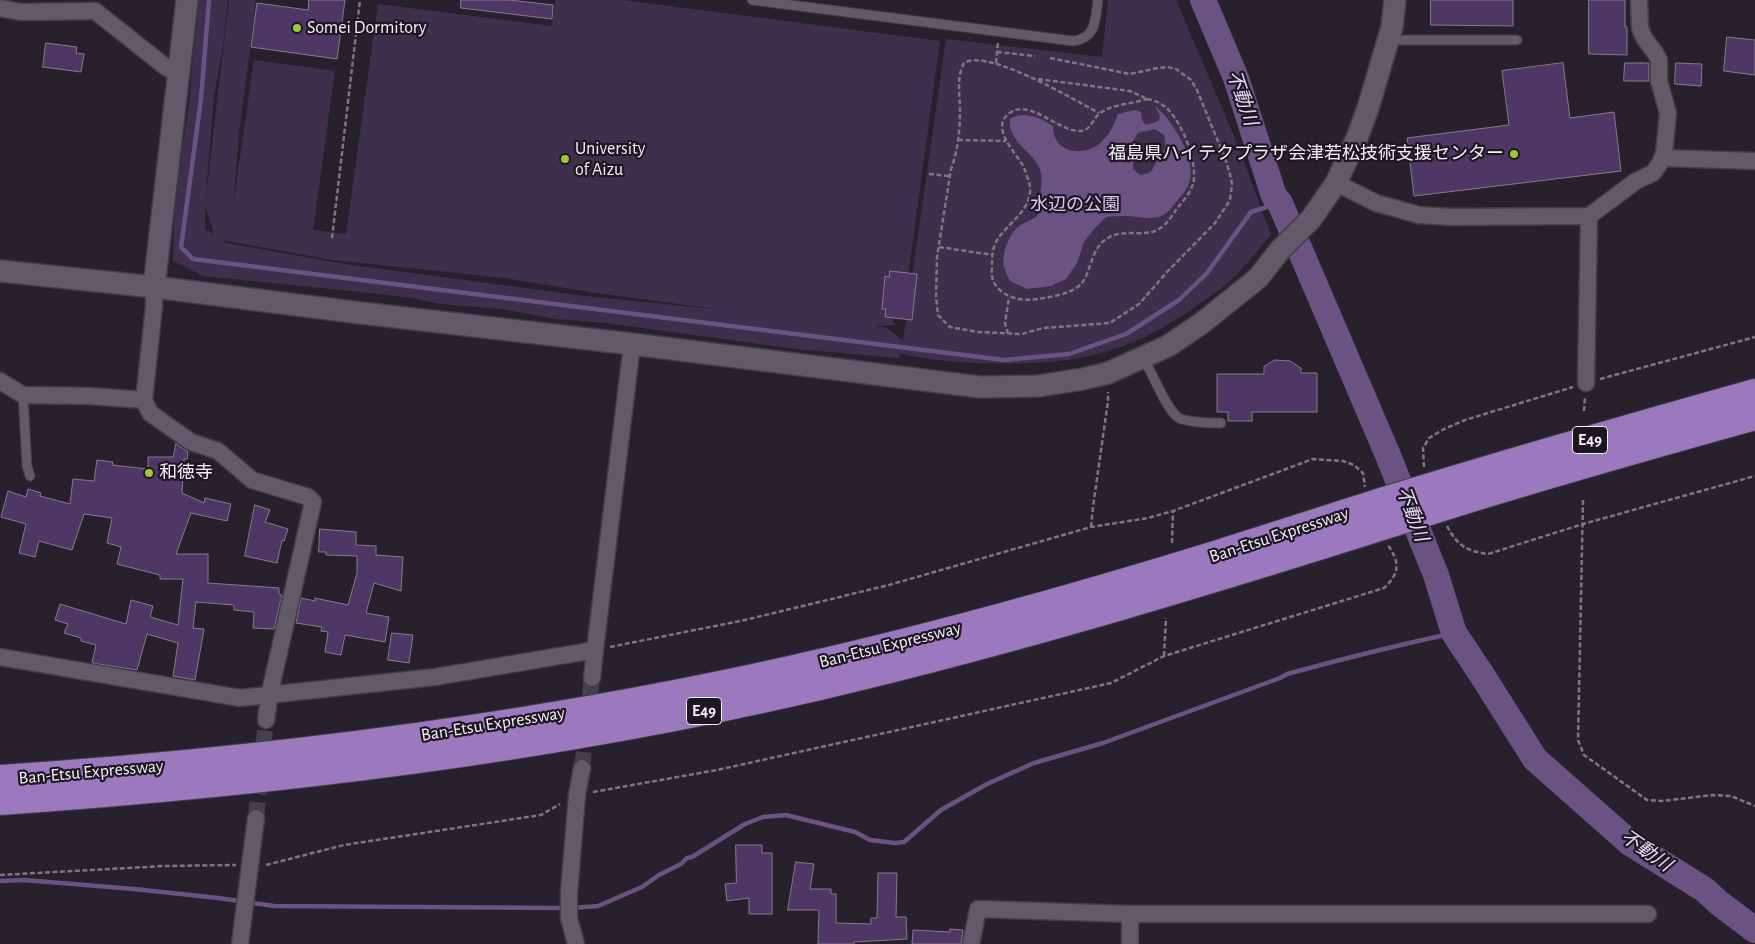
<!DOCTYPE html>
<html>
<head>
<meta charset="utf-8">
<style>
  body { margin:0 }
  canvas { display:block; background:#26212c }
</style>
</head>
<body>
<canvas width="1755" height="944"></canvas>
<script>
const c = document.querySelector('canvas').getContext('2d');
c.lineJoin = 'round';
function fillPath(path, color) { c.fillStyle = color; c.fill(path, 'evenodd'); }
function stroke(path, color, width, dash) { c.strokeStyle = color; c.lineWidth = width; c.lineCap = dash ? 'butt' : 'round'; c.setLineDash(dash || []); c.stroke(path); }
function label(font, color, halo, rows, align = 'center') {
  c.font = font + ' "Alegreya Sans","Noto Sans JP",sans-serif'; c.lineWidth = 4.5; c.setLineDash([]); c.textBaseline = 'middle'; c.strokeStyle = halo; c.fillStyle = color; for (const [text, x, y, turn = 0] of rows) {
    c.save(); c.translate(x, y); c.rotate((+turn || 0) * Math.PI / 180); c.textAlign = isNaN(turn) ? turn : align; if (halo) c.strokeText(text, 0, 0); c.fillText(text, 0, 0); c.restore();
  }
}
fillPath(new Path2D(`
  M199,0H228L223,46L214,95L205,205L229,0H256L239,134L233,206L254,60L335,71L313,230L346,234L378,4L552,26L555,0H623L940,41L903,313L885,311L890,314L895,325L875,326L887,328L903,341L946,39L1102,57L1108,0H1176L1237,143L1271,235C1259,248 1249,263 1236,275C1223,288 1206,299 1191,310C1121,358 1063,366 979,363C965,363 910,358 901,353L898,358L796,349L606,323L556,319L502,309L441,304L412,298L352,291L203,276L173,261L175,194L190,98L192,64ZM205,208H206L214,234L205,229ZM222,240L333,260L505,278L590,292L723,310L585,296L344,264L226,243Z`), '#3e2f4d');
fillPath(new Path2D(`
  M1155,106C1172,119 1198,161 1189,183C1187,190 1181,196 1176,202C1173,206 1168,213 1163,215C1151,221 1138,216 1125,216C1119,216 1112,216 1106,217L1094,229L1084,242L1077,263L1066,279L1051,286L1027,289L1010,281C1008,277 1005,271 1004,267C1001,255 1009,234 1018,227C1032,217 1040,221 1043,201L1040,197C1040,190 1043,180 1041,173C1036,151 1008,145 1010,119C1023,110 1041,118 1053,126C1053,131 1054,137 1057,141C1066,155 1088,153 1099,144C1109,136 1114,125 1118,114L1135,110L1141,112L1142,120L1146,125L1159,121L1160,116ZM1155,129L1164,135C1167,150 1164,150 1157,161C1151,171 1153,173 1140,175L1133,169C1133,158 1136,151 1133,141L1138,133Z`), '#6a5282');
stroke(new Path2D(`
  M209,0L201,99L181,247L193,259L1004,360L1069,354L1126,334L1179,300L1207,273L1251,212L1280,203
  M0,881L24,880L134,889L218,898L274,906L565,908
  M572,908L598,906L642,887L659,875L681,864L687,858L692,857L745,824L763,817L786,815L855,832L870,840L895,843L904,842L941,810L987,784L1034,763L1103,743L1280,678L1287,674C1342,659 1398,645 1454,633`), '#6a5282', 4.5);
stroke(new Path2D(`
  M1203,0L1236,78L1274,196L1280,203L1387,453L1436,575L1454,633L1482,675L1535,759L1630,843L1705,890L1719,903L1755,930`), '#6a5282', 26);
const building = new Path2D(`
  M309,0H345L337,59L251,47L257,3L308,10Z
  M461,0H509L553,5L552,19L461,8Z
  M1431,0H1513V26L1431,25Z
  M1589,0H1625V27H1627V55L1589,54Z
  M1727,37L1755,40V75L1724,71Z
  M46,43L77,47L76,53L84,54L81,72L43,67Z
  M1563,63L1570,118L1614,112L1621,171L1414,196L1407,138L1509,125L1502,71Z
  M1625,63H1649V81H1624Z
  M1676,63L1702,64L1701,86L1675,84Z
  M890,271L917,274L912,320L885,317L886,309H882L885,276L889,277Z
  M1275,360L1290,361L1301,368V373H1317V412H1252V421H1228V412H1217V374H1264V367Z
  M176,444L188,452L187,459H184L182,493L204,503L205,498L231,504L227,521L191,513L176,554H208V583L279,588V594L282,595L274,629L253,628L254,612L234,610V605L196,602L193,628L204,629L195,680L173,676L178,643L147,634L137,670L92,663L96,645L81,641V638L64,633L68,624L55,620L60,604L126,624L131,600L153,606L150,617L178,625L183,579H160V575L117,564L121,547L107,543L112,518L84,514L72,550L39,541L35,557L19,553L26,524L1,517L8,491L26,497L28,489L41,493L40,496L70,504L73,479L94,481L97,460L113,462L112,465L148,469V457H173Z
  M255,505L270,510L265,522L288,529L284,541L282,540L277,563L245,556Z
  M320,529L356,532V545L376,546V555L403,557L401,591L374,583L366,613L389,617L385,642L345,635L341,655L325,652L328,632L321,631L322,627L296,623L301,598L315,601V598L348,605L357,573V556L326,555V552H319Z
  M392,633L413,635L409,663L388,660Z
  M736,845H762V853H772V914H749V898L727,901L725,884L736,883Z
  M796,862L814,864L810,889H831V894H836V923L871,924V918H877L878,873H897L896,917H906L907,939L854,942V944H818L819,910H788Z
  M950,929L963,930L961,944H912L913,930L950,932Z`);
fillPath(building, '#4f3765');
stroke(building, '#837c8a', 1);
stroke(new Path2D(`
  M582,768L592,678
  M256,818L266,720`), '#45404b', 16, [16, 8]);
const service = new Path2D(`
  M752,0L1073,41C1097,38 1095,19 1098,0
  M1388,40H1517
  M1148,367C1155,379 1169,415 1181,419C1194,423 1208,423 1221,423
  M23,395L27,466L30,476`);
const minor = new Path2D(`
  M0,8L21,12L95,11L167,68L179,70
  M1662,158L1755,161
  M1336,183L1376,203L1419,215L1452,217L1589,216L1636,181L1653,173L1660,163L1664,153L1668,113L1659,81V60L1656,54L1644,38L1640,28L1639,0
  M0,381L23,395L90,396L144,400L150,413L191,442L218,451L252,480L308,497L313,502L270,692L266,720
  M1586,383L1589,216
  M144,400L154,306V287
  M0,657L240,698L435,677L595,650
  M592,678L595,650L632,344
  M240,944L256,818
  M576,944L569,918V893L577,795L582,768
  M971,944L978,909L1130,914H1648
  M1130,944V914`);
const tertiary = new Path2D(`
  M0,271L154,287L361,313L632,344L980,387L1038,386L1083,379L1108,373L1168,346L1202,323L1258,278L1280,250L1311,219L1336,183L1357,138L1368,108L1392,27L1395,0
  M154,287L187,0`);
const motorway = new Path2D(`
  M0,779C300,759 602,719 895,645C1000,619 1105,589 1209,557C1266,539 1324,520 1381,502C1505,464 1630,428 1755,393
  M0,801C274,782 548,749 815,687C1024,638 1229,575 1433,510C1540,476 1647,446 1755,416`);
stroke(service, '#423d47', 11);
stroke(minor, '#423d47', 19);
stroke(tertiary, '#423d47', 24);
stroke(motorway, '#423d47', 30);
stroke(new Path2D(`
  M997,52L1035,56
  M1050,58L1130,74L1158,68L1168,67L1176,69L1191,80L1197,90L1226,161L1231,178L1232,185L1230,200L1215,223L1167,272L1139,304L1110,323L1043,328L1022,334L978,332L950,327L938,315L936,297L937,257L951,169C958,150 960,130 960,110C960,94 956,78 964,63C988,48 1074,100 1099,113
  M996,63L998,42
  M1038,79L1130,91L1145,98
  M1147,99C1151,100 1157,101 1161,104C1180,114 1199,164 1193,184C1190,194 1182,202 1176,210C1172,216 1166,225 1159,229C1145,238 1123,228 1108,238C1092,247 1092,266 1084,280C1077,292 1057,296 1044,298C1029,301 1013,301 1001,291C993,284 991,278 992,268C992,259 992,250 996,242C1007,222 1036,209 1029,182C1027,176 1025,169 1022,164C1014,151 989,126 1011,112C1030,100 1058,130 1078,131C1091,132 1092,119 1100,113C1113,104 1132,104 1147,99Z
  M958,140L1006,141
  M929,174L949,176
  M332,238L360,0
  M939,247L993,255
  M1008,334L1005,323L1009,297
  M1600,379L1755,337
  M1584,411L1585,397
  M1424,467L1423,448L1429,438L1444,429L1465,420L1573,387
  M1583,500L1578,740L1584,755L1647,800L1662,801L1713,795L1731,796L1755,806
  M1447,526C1457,545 1466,551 1488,554L1583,524L1755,476
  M1091,527L1093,507L1108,401V392
  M1172,543L1173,511
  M610,647L745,620L889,585L1091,527L1148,518L1173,511L1313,459L1343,461L1354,465L1363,473L1365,487
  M1164,656L1166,618
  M593,792L717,770L1111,683L1164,656L1384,588C1400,573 1400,563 1388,545
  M266,865L344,845L541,815L560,804
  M0,875L164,866L236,865`), '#7c7881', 2.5, [5, 2.5]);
stroke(service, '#615a68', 9);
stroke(minor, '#615a68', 16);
stroke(tertiary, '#615a68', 21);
stroke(motorway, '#9c79bf', 28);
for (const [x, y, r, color] of [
  [297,28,5,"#9acb35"],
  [1514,154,5,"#9acb35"],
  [565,159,5,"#9acb35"],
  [149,473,5,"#9acb35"]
]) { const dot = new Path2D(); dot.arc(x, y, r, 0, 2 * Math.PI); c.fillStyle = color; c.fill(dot); stroke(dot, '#1d1723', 2); }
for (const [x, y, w] of [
  [1590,440,35],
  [704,711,35]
]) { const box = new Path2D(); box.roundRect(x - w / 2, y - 13.5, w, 27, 4); c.fillStyle = '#1d1723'; c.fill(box); stroke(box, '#f5f1f9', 1); }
label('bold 16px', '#f5f1f9', null, [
  ["E49",1590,440],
  ["E49",704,711]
]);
label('18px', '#f5f1f9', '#1d1723', [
  ["Somei Dormitory",307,28],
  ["University",575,149],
  ["of Aizu",575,170],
  ["福島県ハイテクプラザ会津若松技術支援センター",1504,154,"right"],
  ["和徳寺",159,473]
], 'left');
label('18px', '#dfc9f7', '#1d1723', [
  ["水辺の公園",1075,205]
]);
label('18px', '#f5f1f9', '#1d1723', [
  ["Ban-Etsu Expressway",1279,535,-18],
  ["Ban-Etsu Expressway",890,645,-14],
  ["Ban-Etsu Expressway",493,724,-9],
  ["Ban-Etsu Expressway",91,772,-5]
]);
label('italic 19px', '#eadbfa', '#1d1723', [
  ["不動川",1242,98,71],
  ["不動川",1412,514,69],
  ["不動川",1646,851,35]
]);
</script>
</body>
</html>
